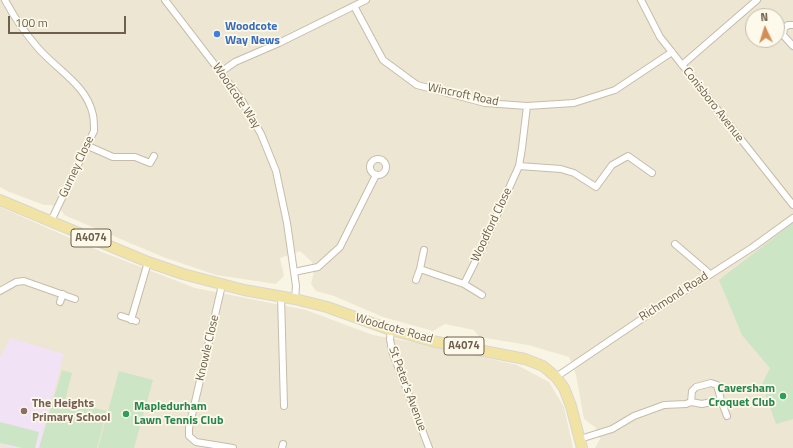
<!DOCTYPE html>
<html>
<head>
<meta charset="utf-8">
<style>
  body { margin:0 }
  #map { position:relative; width:793px; height:448px; overflow:hidden; background:#f9f5e5; font-family:"Titillium Web",sans-serif }
  canvas { display:block }
  .north { position:absolute; left:745px; top:8px; width:40px; height:40px; box-sizing:border-box; background:#fdf9eb; border:1px solid #c4bcac; border-radius:50%; rotate:356deg; font-size:11px; font-weight:700; line-height:16px; text-align:center; color:#6f604d }
  .north::after { content:''; display:block; margin:auto; width:14px; height:18px; background:#d58d58; clip-path:polygon(50% 0,100% 100%,50% 72%,0 100%) }
  .scale { position:absolute; left:8px; top:16px; width:118px; height:18px; box-sizing:border-box; border:2px solid #6f604d; border-top:0; padding-left:5px; font-size:12px; line-height:14px; white-space:nowrap; color:#6f604d; -webkit-text-stroke:3px #fdf9eb; paint-order:stroke }
</style>
</head>
<body>
<div id="map">
<canvas width="793" height="448"></canvas>
<div class="north">N</div>
<div class="scale">100 m</div>
</div>
<script>
const c = document.querySelector('canvas').getContext('2d');
c.lineJoin = 'round';
function fillPath(path, color) { c.fillStyle = color; c.fill(path, 'evenodd'); }
function stroke(path, color, width, dash) { c.strokeStyle = color; c.lineWidth = width; c.lineCap = dash ? 'butt' : 'round'; c.setLineDash(dash || []); c.stroke(path); }
function label(font, color, halo, rows, align = 'center') {
  c.font = font + ' "Titillium Web",sans-serif'; c.lineWidth = 3.5; c.setLineDash([]); c.textBaseline = 'middle'; c.strokeStyle = halo; c.fillStyle = color; for (const [text, x, y, turn = 0] of rows) {
    c.save(); c.translate(x, y); c.rotate((+turn || 0) * Math.PI / 180); c.textAlign = isNaN(turn) ? turn : align; if (halo) c.strokeText(text, 0, 0); c.fillText(text, 0, 0); c.restore();
  }
}
fillPath(new Path2D(`
  M0,0H793V448H595L600,439L596,428L584,419L576,375L569,357L528,345L479,337L474,330L445,324L433,331L383,317L334,296L316,291L311,284L314,271L312,262L300,251L280,258L284,276L276,284L216,275L163,257L64,215L62,211L51,205H44L7,191L0,187ZM753,16H777V40H753Z
  M0,207L102,252L195,288L306,310L373,335L444,348L517,365L549,382L564,407L573,448H0Z`), '#ede6d2');
fillPath(new Path2D(`
  M10,338L64,354L39,448H13L0,444V358Z`), '#f2e2f6');
fillPath(new Path2D(`
  M793,223V419L776,424L762,384L770,368L742,335L719,280Z
  M62,370L72,373L65,401L107,411L97,448H39Z
  M119,371L153,380L134,448H98Z
  M0,422L39,432L35,448H22L0,443Z`), '#cce5c5');
const street = new Path2D(`
  M5,0C14,17 25,33 38,48C57,70 87,85 93,115C94,120 94,126 94,131L51,221
  M165,0L241,99L261,134L276,171L287,223L296,286L295,299
  M641,0L660,37L793,205
  M354,6L383,60L417,85L485,103L527,106L574,103L615,90L672,52
  M793,25H788L784,28L783,35L793,46
  M682,65L757,0
  M221,72L235,62L279,43L366,0
  M88,146L113,157H135L150,163L154,156
  M370 167a8 8 0 1 1 16 0a8 8 0 1 1-16 0Z
  M519,166L561,169L574,173L596,187L612,165L628,156L652,173
  M675,244L710,274
  M420,269L464,284
  M294,272L318,267L340,247L376,175
  M416,280L420,269L424,250
  M222,285L189,428V436L196,442L233,448
  M0,291L16,282L24,281L75,299
  M482,295L464,284L483,246L519,166L522,148L527,106
  M281,296L284,406
  M60,302L63,294
  M121,316L136,321
  M131,320L148,262
  M391,330L390,339L392,351L429,448
  M556,377L652,312L753,247L793,218
  M721,400L727,416
  M580,439L612,429L634,416L664,405L686,404L691,402L692,391L696,387L711,383L717,385L721,400L702,404L691,402
  M282,448L283,444`);
const primary = new Path2D(`
  M0,200L148,262L183,274L244,290L295,299L327,307L391,330L432,341L525,359L543,366L556,377L564,388L571,406L582,448`);
stroke(street, '#c7bcaa', 8);
stroke(primary, '#dad6d1', 12);
stroke(street, '#fff', 6);
stroke(primary, '#f1e3a4', 10);
for (const [x, y, r, color] of [
  [217,34,4,"#3f7fe0"],
  [783,396,4,"#2e9e5b"],
  [24,411,4,"#8d6e63"],
  [126,414,4,"#2e9e5b"]
]) { const dot = new Path2D(); dot.arc(x, y, r, 0, 2 * Math.PI); c.fillStyle = color; c.fill(dot); stroke(dot, '#fdf9eb', 1.5); }
for (const [x, y, w] of [
  [91,238,40],
  [464,346,40]
]) { const box = new Path2D(); box.roundRect(x - w / 2, y - 9, w, 18, 3); c.fillStyle = '#fdf9eb'; c.fill(box); stroke(box, '#6f604d', 1); }
label('bold 11px', '#6f604d', null, [
  ["A4074",91,238],
  ["A4074",464,346]
]);
label('bold 12px', '#366cbe', '#fdf9eb', [
  ["Woodcote",225,27],
  ["Way News",225,41]
], 'left');
label('12px', '#6f604d', '#fdf9eb', [
  ["Wincroft Road",463,95,12],
  ["Woodcote Way",236,96,56],
  ["Conisboro Avenue",713,105,52],
  ["Gurney Close",77,167,-65],
  ["Woodford Close",492,225,-65],
  ["Richmond Road",674,297,-33],
  ["Woodcote Road",394,329,16],
  ["Knowle Close",208,348,-77],
  ["St Peter's Avenue",407,389,70]
]);
label('bold 12px', '#27864d', '#fdf9eb', [
  ["Caversham",775,389],
  ["Croquet Club",775,403],
  ["Mapledurham",134,407,"left"],
  ["Lawn Tennis Club",134,421,"left"]
], 'right');
label('bold 12px', '#785e54', '#fdf9eb', [
  ["The Heights",32,404],
  ["Primary School",32,418]
], 'left');
</script>
</body>
</html>
